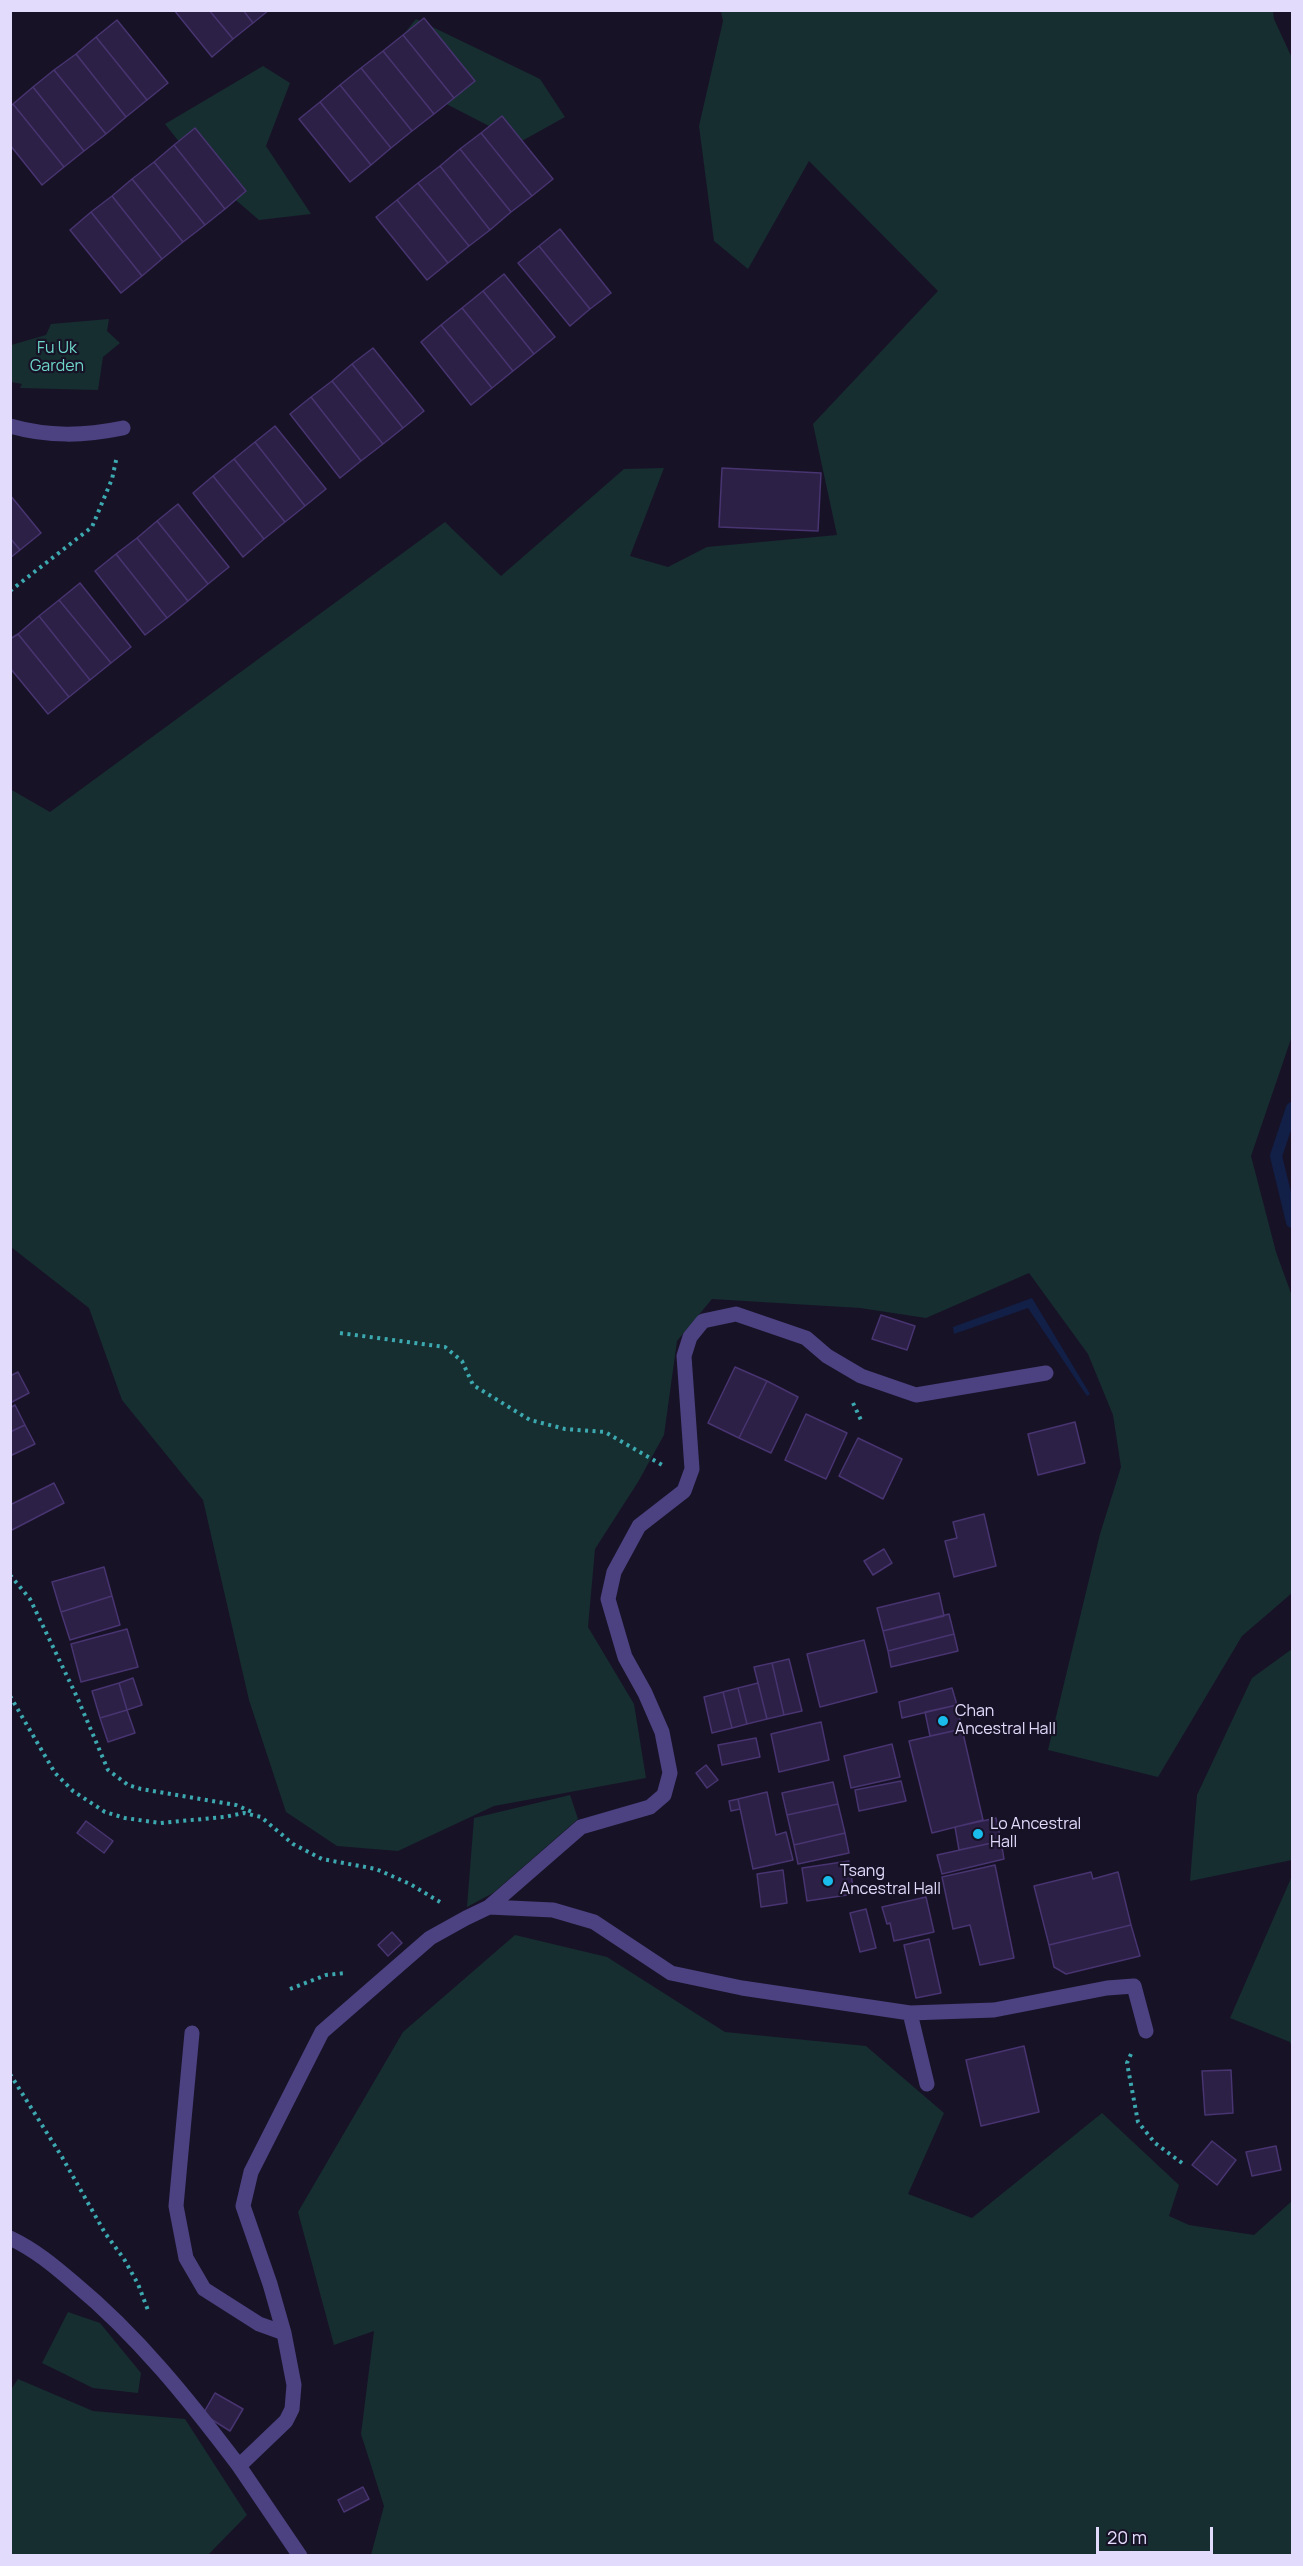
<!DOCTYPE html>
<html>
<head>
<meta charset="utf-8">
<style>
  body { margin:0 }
  #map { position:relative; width:1303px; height:2566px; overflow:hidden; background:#181227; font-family:Manrope,sans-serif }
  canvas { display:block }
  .frame { position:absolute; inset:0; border:12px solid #e3dbfc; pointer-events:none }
  .scale { position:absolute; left:1096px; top:2527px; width:117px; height:27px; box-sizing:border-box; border:3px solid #e3dbfc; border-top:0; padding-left:8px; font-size:18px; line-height:21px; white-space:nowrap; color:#e3dbfc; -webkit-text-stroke:4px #181227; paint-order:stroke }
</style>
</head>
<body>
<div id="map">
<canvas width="1303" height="2566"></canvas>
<div class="frame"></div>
<div class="scale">20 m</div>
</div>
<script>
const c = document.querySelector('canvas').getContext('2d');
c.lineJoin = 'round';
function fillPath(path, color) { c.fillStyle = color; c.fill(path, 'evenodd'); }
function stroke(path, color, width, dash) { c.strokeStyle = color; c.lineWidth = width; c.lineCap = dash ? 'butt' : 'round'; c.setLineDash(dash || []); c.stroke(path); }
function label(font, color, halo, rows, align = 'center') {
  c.font = font + ' Manrope,sans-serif'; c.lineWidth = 4.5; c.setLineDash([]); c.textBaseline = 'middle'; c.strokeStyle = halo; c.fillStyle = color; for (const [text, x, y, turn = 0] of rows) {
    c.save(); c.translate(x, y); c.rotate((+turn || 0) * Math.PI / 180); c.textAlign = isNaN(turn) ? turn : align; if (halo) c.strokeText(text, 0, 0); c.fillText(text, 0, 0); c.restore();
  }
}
fillPath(new Path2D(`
  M721,11H1273L1274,19L1292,58V1036L1251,1156L1276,1252L1292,1296V1593L1242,1636L1158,1777L1048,1750L1100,1534L1121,1467L1113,1415L1088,1354L1029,1273L926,1318L860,1308L712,1299L677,1341L664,1435L638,1482L595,1549L588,1627L634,1704L646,1778L494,1806L398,1851L337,1846L286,1812L249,1700L203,1500L122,1400L89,1308L11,1247L10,789L50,812L445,522L501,576L624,469L664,468L630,556L668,567L707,547L837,535L813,424L938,291L809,161L748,269L714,241L699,126L723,21Z
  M416,19L540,79L565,117L520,142L427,94L378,66Z
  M263,66L290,83L266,146L311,214L259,220L203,172L165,124Z
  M109,319L107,331L120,343L103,357L98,390L20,388L22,384L11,382V345L46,335L51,324Z
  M1292,1649V1860L1190,1881L1197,1795L1252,1678Z
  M570,1795L578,1819L493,1893L467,1907L474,1818Z
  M1292,1876V2048L1290,2042L1230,2018Z
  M515,1935L607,1957L725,2032L866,2046L944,2113L908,2194L972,2218L1102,2113L1179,2185L1169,2216L1189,2225L1254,2235L1292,2201V2555H371L384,2506L361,2434L374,2331L334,2345L298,2212L403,2032Z
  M68,2312L100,2323L141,2373L138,2393L93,2388L42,2363Z
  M18,2379L93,2411L185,2419L247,2515L208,2555H11L10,2391Z`), '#162e30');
fillPath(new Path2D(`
  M1032,1298L1090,1394L1087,1396L1028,1308L954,1334L953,1327Z`), '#121f46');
stroke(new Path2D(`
  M1292,1108L1276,1156L1292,1222`), '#121f46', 12);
const building = new Path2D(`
  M174,10H209L233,39L212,57Z
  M209,10H243L253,23L233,39Z
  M243,10H269L253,23Z
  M424,18L475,81L454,98L403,35Z
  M117,20L168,83L147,100L96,37Z
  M403,35L454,98L434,114L383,51Z
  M96,37L147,100L126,117L76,54Z
  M383,51L434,114L412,131L361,68Z
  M76,54L126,117L106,134L54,70Z
  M361,68L412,131L391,148L340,85Z
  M54,70L106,134L84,151L33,87Z
  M340,85L391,148L371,165L320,102Z
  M33,87L84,151L64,167L13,104Z
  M320,102L371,165L350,182L299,119Z
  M13,104L64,167L42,185L10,145V106Z
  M502,116L553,179L532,196L481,133Z
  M195,128L246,191L225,209L174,145Z
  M481,133L532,196L511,212L460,149Z
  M174,145L225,209L205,225L154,162Z
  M460,149L511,212L490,230L440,166Z
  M154,162L205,225L183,242L132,179Z
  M440,166L490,230L469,246L418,183Z
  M132,179L183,242L162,259L112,196Z
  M418,183L469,246L448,263L397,200Z
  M112,196L162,259L142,276L91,212Z
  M397,200L448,263L427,280L376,217Z
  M91,212L142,276L121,293L70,230Z
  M560,229L611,293L590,309L539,246Z
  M539,246L590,309L570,326L518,263Z
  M504,274L555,337L534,354L483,291Z
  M483,291L534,354L513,371L462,308Z
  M462,308L513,371L492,388L441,325Z
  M441,325L492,388L471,405L421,342Z
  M373,348L424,411L403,428L352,364Z
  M352,364L403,428L383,444L332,381Z
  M332,381L383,444L361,461L311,397Z
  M311,397L361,461L340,478L290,414Z
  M275,426L326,489L305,506L255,442Z
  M255,442L305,506L285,522L234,459Z
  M234,459L285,522L264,539L213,476Z
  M722,468L821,473L818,531L719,527Z
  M213,476L264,539L243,557L193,493Z
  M10,495L41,533L20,550L10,538Z
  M178,504L229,567L208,584L157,521Z
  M157,521L208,584L188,601L137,538Z
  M10,538L20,550L10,558Z
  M137,538L188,601L167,618L116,554Z
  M116,554L167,618L145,635L95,571Z
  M80,583L131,647L111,663L59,600Z
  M59,600L111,663L90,680L39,616Z
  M39,616L90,680L69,697L18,634Z
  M18,634L69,697L48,714L10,668V639Z
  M881,1315L915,1326L907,1350L872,1339Z
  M735,1367L767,1381L739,1438L708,1423Z
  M18,1372L29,1393L10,1403V1376Z
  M767,1381L798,1397L771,1453L739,1438Z
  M15,1405L25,1425L10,1432V1408Z
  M806,1414L847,1433L826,1479L785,1460Z
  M1075,1422L1085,1463L1038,1475L1028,1434Z
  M25,1425L35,1444L10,1456V1432Z
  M858,1438L902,1459L883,1499L839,1476Z
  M54,1483L64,1503L10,1531V1505Z
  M984,1514L996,1566L954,1577L945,1541L957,1538L953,1522Z
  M884,1549L892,1563L873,1575L864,1561Z
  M104,1567L112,1596L61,1612L52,1582Z
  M939,1593L944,1616L883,1631L877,1608Z
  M112,1596L120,1625L70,1640L61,1612Z
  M949,1614L954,1634L888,1651L883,1631Z
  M127,1629L138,1667L81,1682L71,1644Z
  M954,1634L958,1651L891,1667L888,1651Z
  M864,1640L877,1692L820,1707L807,1654Z
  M789,1659L802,1711L784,1715L772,1663Z
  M772,1663L784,1715L767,1719L754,1667Z
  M133,1678L142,1705L127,1710L119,1683Z
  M119,1683L127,1710L100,1718L92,1691Z
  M758,1683L767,1719L747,1724L738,1688Z
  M738,1688L747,1724L732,1728L723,1692Z
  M952,1688L957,1705L902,1718L899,1702Z
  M723,1692L732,1728L712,1733L704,1697Z
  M957,1705L962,1729L930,1736L925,1712Z
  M127,1710L135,1733L108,1742L100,1718Z
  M821,1722L829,1760L779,1772L771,1734Z
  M962,1729L983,1820L932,1833L909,1741Z
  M756,1738L760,1757L722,1765L718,1745Z
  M892,1744L900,1777L851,1788L844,1756Z
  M706,1765L718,1780L707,1788L696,1773Z
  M901,1781L906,1801L859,1811L855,1790Z
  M833,1782L838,1804L787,1815L782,1793Z
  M767,1792L776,1835L786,1832L793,1860L753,1869L738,1799Z
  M738,1799L740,1809L731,1811L729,1801Z
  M838,1804L845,1833L794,1845L787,1815Z
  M996,1818L1001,1841L959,1850L955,1827Z
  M86,1821L113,1841L104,1853L77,1833Z
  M845,1833L849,1853L798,1864L794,1845Z
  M1001,1841L1004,1859L942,1874L937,1855Z
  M849,1861L854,1894L807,1901L802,1868Z
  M995,1865L1014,1958L980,1965L970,1925L953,1929L942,1877Z
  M783,1870L787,1903L761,1907L757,1874Z
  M1091,1872L1093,1879L1118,1872L1131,1925L1049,1945L1034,1886Z
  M926,1897L934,1932L894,1941L890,1923L887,1924L882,1907Z
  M866,1909L876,1948L860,1952L850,1913Z
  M1131,1925L1140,1956L1066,1974L1054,1967L1049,1945Z
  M392,1932L402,1943L388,1956L378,1945Z
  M929,1939L941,1993L916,1998L904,1945Z
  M1024,2046L1039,2112L981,2126L966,2060Z
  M1231,2070L1233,2113L1205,2115L1202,2071Z
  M1212,2141L1236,2160L1217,2185L1192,2165Z
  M1276,2146L1281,2170L1252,2176L1246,2152Z
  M215,2393L243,2409L230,2431L203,2414Z
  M363,2487L369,2499L344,2512L338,2500Z`);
fillPath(building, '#2c2046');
stroke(building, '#473470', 1.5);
stroke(new Path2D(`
  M10,591L92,527L112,479L117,456
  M340,1333L445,1347L462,1361L473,1385L530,1420L565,1429L605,1432L664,1466
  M853,1403L861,1420
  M10,1575L30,1599L77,1697L108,1770L128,1785L141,1789L236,1805L252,1812
  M10,1696L55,1773L73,1791L105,1812L125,1818L160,1823L224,1817L244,1813L261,1817L293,1844L322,1859L376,1869L410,1884L440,1902
  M290,1989L326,1975L346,1973
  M1131,2054L1127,2063L1138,2122L1155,2143L1182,2163
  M10,2074L62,2157L105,2233L124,2259L138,2284L149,2313`), '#3ca9b0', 4, [3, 4.5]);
stroke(new Path2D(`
  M10,426C49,437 84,436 123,428
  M489,1907L581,1827L650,1807L664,1795L670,1773L662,1732L645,1693L625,1657L608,1599L614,1572L639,1526L684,1491L692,1469L684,1356L690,1337L703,1321L736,1314L806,1338L827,1356L861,1376L916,1395L1046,1373
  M910,2013L927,2084
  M192,2033L176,2206L186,2258L204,2289L259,2324L284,2333
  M10,2238C35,2250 53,2265 74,2283C138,2336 189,2400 239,2466
  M300,2556L239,2466L286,2421L292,2409L294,2385L284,2333L270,2284L243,2206L251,2172L322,2032L430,1938L466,1918L489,1907L553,1910L594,1922L671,1973L742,1988L910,2013L994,2010L1107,1988L1134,1986L1146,2031`), '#4c4281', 15);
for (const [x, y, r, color] of [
  [943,1721,6,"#19bcea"],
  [978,1834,6,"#19bcea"],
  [828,1881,6,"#19bcea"]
]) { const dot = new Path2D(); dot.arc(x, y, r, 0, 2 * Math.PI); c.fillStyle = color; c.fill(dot); stroke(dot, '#181227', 2); }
label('16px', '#6dd6c8', '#181227', [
  ["Fu Uk",57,349],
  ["Garden",57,367]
]);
label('16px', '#e3dbfc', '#181227', [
  ["Chan",955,1712],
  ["Ancestral Hall",955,1730],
  ["Lo Ancestral",990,1825],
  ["Hall",990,1843],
  ["Tsang",840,1872],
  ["Ancestral Hall",840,1890]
], 'left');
</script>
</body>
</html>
